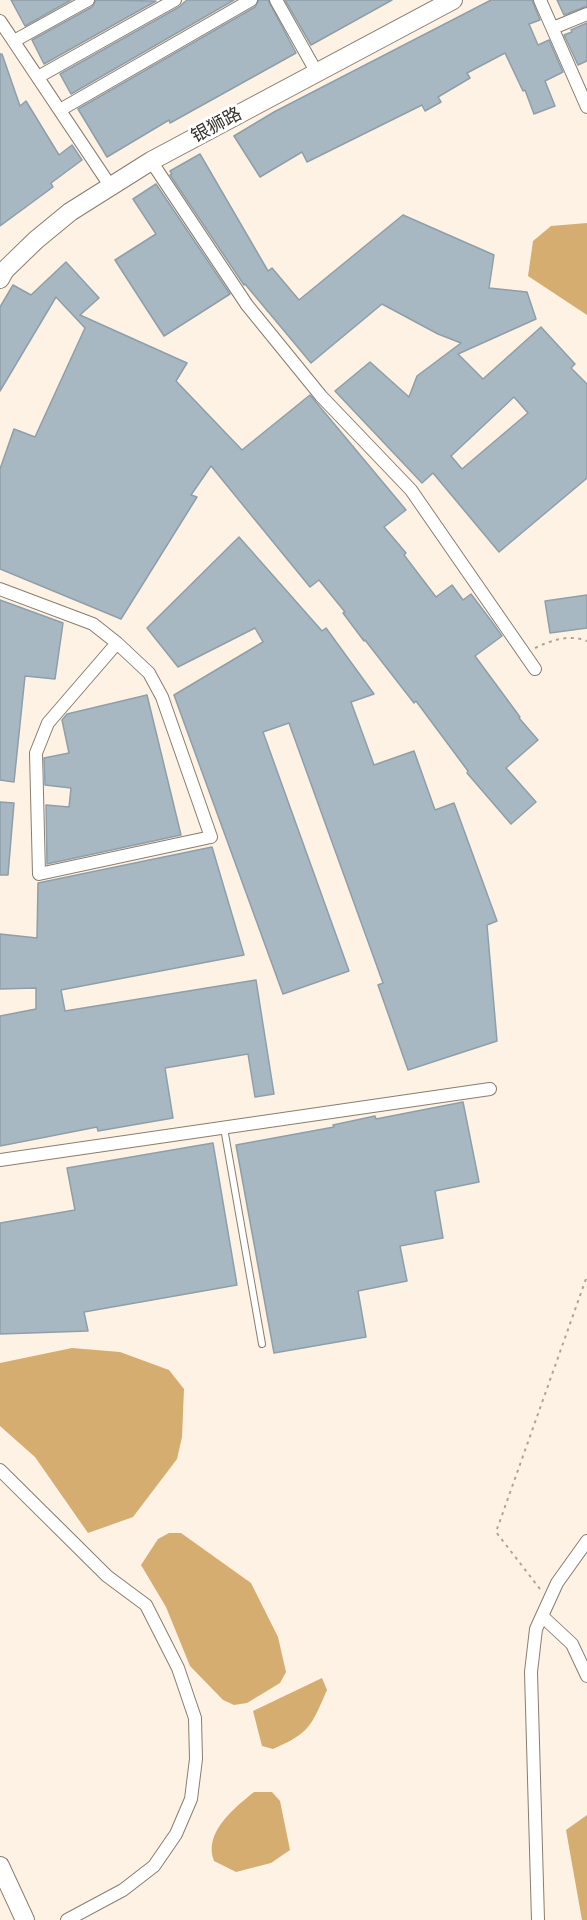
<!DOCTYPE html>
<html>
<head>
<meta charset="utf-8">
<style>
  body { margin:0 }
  canvas { display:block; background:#fdf2e3 }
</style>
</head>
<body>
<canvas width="587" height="1920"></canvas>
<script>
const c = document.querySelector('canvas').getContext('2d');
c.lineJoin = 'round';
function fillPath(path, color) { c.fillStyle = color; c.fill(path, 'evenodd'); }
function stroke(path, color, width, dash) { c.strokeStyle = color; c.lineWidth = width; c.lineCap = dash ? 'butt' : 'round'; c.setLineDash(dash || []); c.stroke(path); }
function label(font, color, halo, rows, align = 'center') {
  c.font = font + ' "Roboto Condensed","Noto Sans SC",sans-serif'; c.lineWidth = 6; c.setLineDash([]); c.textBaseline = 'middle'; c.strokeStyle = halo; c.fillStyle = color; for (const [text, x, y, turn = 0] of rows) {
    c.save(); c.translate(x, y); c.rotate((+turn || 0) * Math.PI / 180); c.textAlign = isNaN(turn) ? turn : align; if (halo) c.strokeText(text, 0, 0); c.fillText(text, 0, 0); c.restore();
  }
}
fillPath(new Path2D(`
  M587,223V315L528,276L533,241L551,226Z
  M72,1348L120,1352L169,1370L184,1389L182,1437L177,1459L133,1517L88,1533L35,1457L0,1426V1363Z
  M169,1533H181L251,1583L278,1637L286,1672L280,1683L247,1703L234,1705L223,1700L190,1666L166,1607L141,1565L158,1539Z
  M322,1678L327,1690C311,1726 310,1733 273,1749L262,1746L253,1711Z
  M254,1792H272L280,1801L290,1850L271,1863L236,1872L214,1861C203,1833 234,1808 254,1792Z
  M587,1815V1920H582L566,1830Z`), '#d6ad71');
const building = new Path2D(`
  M11,0H71L25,26Z
  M96,0L156,1L44,64L32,40L92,7Z
  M187,0H234L71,94L60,74L179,7Z
  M259,0H268L296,53L170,123L169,120L107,157L78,109L255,7Z
  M285,0H392L311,45Z
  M491,0H532L540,20L529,24L538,45L549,40L563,72L545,81L555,106L534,114L525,90L523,91L505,53L467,73L470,78L438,97L441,102L425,111L422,105L307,162L302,152L260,177L234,136L274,112Z
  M557,0H587V6L564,15Z
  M587,23V61L578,65L564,35L572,32L571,30Z
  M0,54H2L20,106L26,101L59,155L72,145L82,160L51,183L53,187L0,226Z
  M200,154L268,271L272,268L299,300L403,215L494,255L489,288L527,292L536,319L458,354L483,379L541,327L575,364L571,368L587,384V478L499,552L433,473L422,483L335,391L370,362L409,397L417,376L461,343L438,334L382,304L311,363L245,284L244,285L170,175L172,174L170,171ZM514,397L528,413L462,469L451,456Z
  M156,184L230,294L164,336L115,260L156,234L133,199Z
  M66,262L99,298L80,315L187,363L176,381L242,450L310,395L406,510L384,527L406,553L404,555L436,597L452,585L463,600L471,594L492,622L502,636L475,656L520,717L519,718L538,740L506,768L536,802L511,824L467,773L468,771L416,701L414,703L365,640L364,641L343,613L345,612L319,580L310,587L211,466L191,495L197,497L121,619L0,569V469L14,429L35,437L85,328L56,297L0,391V307L13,285L31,295Z
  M239,537L322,631L326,628L374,694L351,702L374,765L414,751L435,810L454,803L497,921L487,925L497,1041L408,1070L378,985L383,983L289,723L263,732L349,971L283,994L174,695L263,642L255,628L178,667L147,628Z
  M587,595V628L550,633L545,601Z
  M0,600L63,623L55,679L25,676L14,782L0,780Z
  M147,695L181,835L47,864L46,805L69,807L71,788L45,785L44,758L69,753L62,720L67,714Z
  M0,802L14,803L8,875H0Z
  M212,847L244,955L61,990L65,1011L256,980L274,1094L255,1097L248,1054L165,1068L173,1118L98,1131L97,1127L0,1146V1016L36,1009V988L0,989V934L37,938L38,883Z
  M463,1102L479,1182L435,1191L443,1238L400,1246L407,1281L358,1291L366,1337L274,1353L236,1145L334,1127L333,1125L375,1116L376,1119Z
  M213,1143L237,1285L84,1312L88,1331L0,1334V1223L75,1210L67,1168Z`);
fillPath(building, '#a7b8c2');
stroke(building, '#8f9faa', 1.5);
const lane = new Path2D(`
  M224,1128L262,1344`);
const street = new Path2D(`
  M276,0L317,73
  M540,0L587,107
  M0,21L111,187
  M553,28L587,14
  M14,41L88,0
  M38,77L175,0
  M60,110L251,0
  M151,161L247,305L321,396L411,490L535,669
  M0,589L93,624L117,643L149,673L162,697L211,837L39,874L36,753L48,723L117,643
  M0,1160L490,1089
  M0,1470L107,1576L146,1605L178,1668L195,1718L196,1759L191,1799L176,1834L154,1866L123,1890L67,1920
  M542,1616L572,1644L587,1676
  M538,1920L531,1672L536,1629L557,1583L587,1541`);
const secondary = new Path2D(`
  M0,279L5,270L36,240L70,212L151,161L453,0
  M0,1866L25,1920`);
stroke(lane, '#887e71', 8);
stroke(street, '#887e71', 14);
stroke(secondary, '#887e71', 20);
stroke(new Path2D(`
  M535,648C552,640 569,634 587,641
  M540,1589L496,1532L587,1276`), '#aea59a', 2, [3, 4.5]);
stroke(lane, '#fff', 6);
stroke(street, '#fff', 12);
stroke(secondary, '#fff', 18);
label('18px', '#36322c', '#fff', [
  ["银狮路",217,126,-28]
]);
</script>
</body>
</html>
